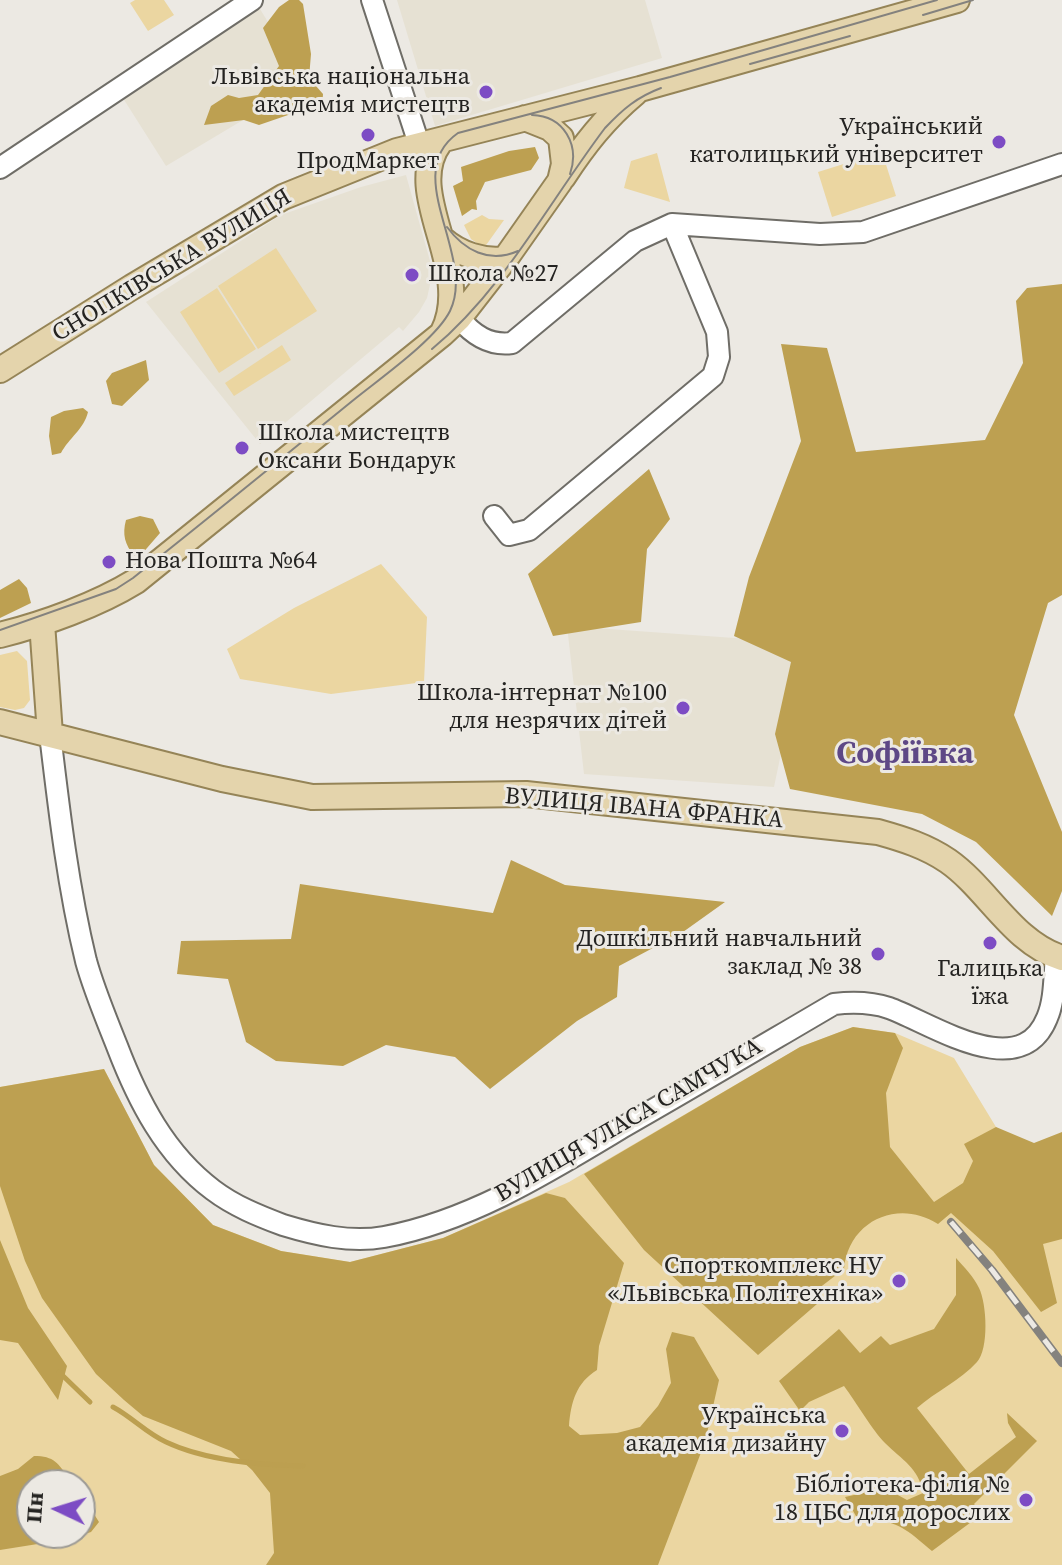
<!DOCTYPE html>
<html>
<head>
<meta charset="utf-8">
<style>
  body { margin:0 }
  #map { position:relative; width:1062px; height:1565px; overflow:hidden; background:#ece9e3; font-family:"Source Serif 4",serif }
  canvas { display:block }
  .north { position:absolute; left:16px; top:1469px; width:80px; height:80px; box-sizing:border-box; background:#ece9e3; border:2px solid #9c9a95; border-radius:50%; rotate:274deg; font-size:22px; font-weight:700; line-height:32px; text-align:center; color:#242321 }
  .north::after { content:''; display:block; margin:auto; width:28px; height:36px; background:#7d4cc4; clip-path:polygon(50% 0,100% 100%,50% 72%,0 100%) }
</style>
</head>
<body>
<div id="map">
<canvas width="1062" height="1565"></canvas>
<div class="north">Пн</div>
</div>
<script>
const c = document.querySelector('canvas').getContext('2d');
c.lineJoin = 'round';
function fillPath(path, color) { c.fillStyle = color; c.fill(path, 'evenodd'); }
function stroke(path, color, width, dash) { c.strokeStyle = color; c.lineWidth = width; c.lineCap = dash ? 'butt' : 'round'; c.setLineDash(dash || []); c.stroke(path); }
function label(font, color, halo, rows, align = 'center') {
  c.font = font + ' "Source Serif 4",serif'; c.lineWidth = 6; c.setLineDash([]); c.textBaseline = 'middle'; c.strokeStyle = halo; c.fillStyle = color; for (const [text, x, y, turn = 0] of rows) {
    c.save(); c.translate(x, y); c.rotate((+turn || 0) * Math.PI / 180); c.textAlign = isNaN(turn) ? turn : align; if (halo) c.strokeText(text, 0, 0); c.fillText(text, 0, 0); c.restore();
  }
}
fillPath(new Path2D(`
  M397,0H645L662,58L435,126Z
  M257,4L305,83L166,166L121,95Z
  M406,175L430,261L431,280L427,298L419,312L403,331L399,327L260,444L146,302L281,215L361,187Z
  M567,626L804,643L774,787L584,774Z`), '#e6e1d3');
fillPath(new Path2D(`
  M135,0H164L174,15L148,31L130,3Z
  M882,152L896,196L832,217L818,172Z
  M657,153L670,202L624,188L631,161Z
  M482,215L489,219L504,220L484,248L471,239L464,225Z
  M276,248L317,311L258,349L218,286Z
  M217,288L256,349L219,373L180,312Z
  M282,345L291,360L234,396L225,383Z
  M381,564L427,617L424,682L331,694L240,679L227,649L294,608Z
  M17,651L27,661L30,700L24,708L15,710L0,707V655Z
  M853,1027L895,1033L954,1058L996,1127L1038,1185L1062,1199V1565H0V1087L104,1069L154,1165L213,1225L281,1251L350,1262L443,1238L569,1182L800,1047ZM32,1485H80V1533H32Z`), '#ebd6a1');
fillPath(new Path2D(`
  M289,0H299L303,4L311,54L309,78L323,94L322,109L291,114L259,125L244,120L204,125L211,106L228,95L239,98L258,95L279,66L263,28L279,7Z
  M535,147L539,158L531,170L485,182L476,201L477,210L472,209L462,216L453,186L463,181L461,167L509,151Z
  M1062,284V595L1048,603L1014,715L1062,832V891L1052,916L976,842L922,814L790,789L775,734L791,662L734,636L749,577L801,441L781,344L827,348L856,452L985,440L1023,363L1016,301L1027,288Z
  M146,360L149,380L122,406L112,404L106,381L112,373Z
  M83,408L88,412C84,429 69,438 61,453L52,455L49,436L51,417L64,411Z
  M649,469L670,519L647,549L641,622L553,636L528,574Z
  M140,516L153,519L160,533L141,555L134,556C125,544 122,535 126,520Z
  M19,579L27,588L31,603L0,618V590Z
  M511,860L565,885L725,902L683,932L619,966L617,997L577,1021L490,1089L455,1057L386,1045L343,1066L276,1061L246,1042L228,979L177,974L181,941L291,939L300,884L493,913Z
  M853,1027L895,1033L903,1048L886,1093L890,1147L934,1202L963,1183L973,1161L964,1144L996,1127L1034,1143L1062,1132V1239L1043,1244L1057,1303L1041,1312L993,1251L951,1213L938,1224C898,1198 848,1221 844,1269L814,1292L817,1304L758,1355L644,1250L584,1174L800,1047Z
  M104,1069L154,1165L213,1225L281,1251L350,1262L443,1238L546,1193L565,1198L624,1263L599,1346L597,1370C576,1383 571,1402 569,1426L580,1435L617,1433L640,1427L658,1406L671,1383L666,1349L672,1332L694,1337L719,1380L705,1442L658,1565H266L274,1553L270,1493L252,1470L231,1451L143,1416L124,1400L96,1374L42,1298L25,1261L0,1186V1087Z
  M956,1258C964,1267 974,1277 979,1288C987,1304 989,1349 977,1362C961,1380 935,1392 917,1408L969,1474L1016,1437L1008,1423L1007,1413L1037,1441L974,1504L982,1514L932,1551C908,1531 894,1515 860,1523L845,1497L885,1488L907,1500L923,1493C919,1468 902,1460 885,1443C873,1431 856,1402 844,1386L809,1402L800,1411L779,1381L839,1329L860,1353L881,1336L890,1345L934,1329L956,1295Z
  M34,1456C54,1456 59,1463 69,1480L65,1485H32V1533H80V1509L92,1511L99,1522L91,1532L69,1539L0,1550V1476L18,1469Z`), '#bda051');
fillPath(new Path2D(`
  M0,1240L28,1308L67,1366L58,1400L18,1343L0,1340Z`), '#bc9f50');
stroke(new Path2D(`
  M59,1372L90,1402
  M113,1407C132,1417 146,1433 166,1442C206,1461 259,1465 303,1466`), '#bc9f50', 5);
const minor = new Path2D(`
  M372,0L419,144
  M0,168L252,0
  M459,318C473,335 489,346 512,343L635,241L672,224L820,234L863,232L1062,164
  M494,516L509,535L529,530L713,376L719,357L717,332L672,224
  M50,734C59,810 68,887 86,961C94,990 106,1018 117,1046C138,1101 165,1154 213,1190C234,1206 259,1216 283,1225C316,1235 350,1243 384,1237C471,1221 550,1171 625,1126C695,1086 764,1045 834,1004C852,1002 871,1002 889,1008C931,1023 1020,1085 1047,1018C1055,1000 1054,976 1056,956`);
const major = new Path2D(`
  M440,142C401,194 475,268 443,332
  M563,177C584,145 605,118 635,93
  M442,239C459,254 483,262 505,259
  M0,370L132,287L283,197L397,151L640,89L957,0
  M42,623L50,734
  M0,635C44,624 97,605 136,581L442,334L459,318L508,255L560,181L564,164L561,138L550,128L525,118
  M0,722L222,779L312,797L526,794L878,832C903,839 926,846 948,861C988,889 1013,943 1062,958`);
stroke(minor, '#6f6d67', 24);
stroke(major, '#958457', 28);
stroke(minor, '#fff', 20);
stroke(major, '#e4d4ac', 24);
stroke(new Path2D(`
  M923,15L973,0
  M750,64L850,36
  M532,115C564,116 580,145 570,174
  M447,227C464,250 489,264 518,251
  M432,349C504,289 549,202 605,128C623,109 637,97 661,88
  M0,630L116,589L133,578C208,519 282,458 356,398C382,377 436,339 450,311C477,256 399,174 458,133L670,77L937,0`), '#84827e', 2);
const rail = new Path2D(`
  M951,1222L992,1270L1062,1363`);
stroke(rail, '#84827e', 8);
stroke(rail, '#ece9e3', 5, [15]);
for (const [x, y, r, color] of [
  [486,92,8,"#7d4cc4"],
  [368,135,8,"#7d4cc4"],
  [999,142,8,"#7d4cc4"],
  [412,275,8,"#7d4cc4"],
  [242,448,8,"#7d4cc4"],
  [109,562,8,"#7d4cc4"],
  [683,708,8,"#7d4cc4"],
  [990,943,8,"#7d4cc4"],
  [878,954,8,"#7d4cc4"],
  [899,1281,8,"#7d4cc4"],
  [842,1431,8,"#7d4cc4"],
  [1026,1500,8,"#7d4cc4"]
]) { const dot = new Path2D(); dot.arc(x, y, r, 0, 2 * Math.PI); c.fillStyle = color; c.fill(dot); stroke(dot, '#ece9e3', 3); }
label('24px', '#242321', '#ece9e3', [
  ["Львівська національна",470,78],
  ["академія мистецтв",470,106],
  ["Український",983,128],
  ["католицький університет",983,156],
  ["ПродМаркет",368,162,"center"],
  ["Школа №27",428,275,"left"],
  ["Школа мистецтв",258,434,"left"],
  ["Оксани Бондарук",258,462,"left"],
  ["Нова Пошта №64",125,562,"left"],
  ["Школа-інтернат №100",667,694],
  ["для незрячих дітей",667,722],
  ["Дошкільний навчальний",862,940],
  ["заклад № 38",862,968],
  ["Галицька",990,970,"center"],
  ["їжа",990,998,"center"],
  ["Спорткомплекс НУ",883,1267],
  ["«Львівська Політехніка»",883,1295],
  ["Українська",826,1417],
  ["академія дизайну",826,1445],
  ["Бібліотека-філія №",1010,1486],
  ["18 ЦБС для дорослих",1010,1514]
], 'right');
label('24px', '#242321', '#ece9e3', [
  ["СНОПКІВСЬКА ВУЛИЦЯ",172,266,-31],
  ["ВУЛИЦЯ ІВАНА ФРАНКА",644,809,5],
  ["ВУЛИЦЯ УЛАСА САМЧУКА",629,1121,-30]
]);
label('bold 32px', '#5e4886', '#ece9e3', [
  ["Софіївка",905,755]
]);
</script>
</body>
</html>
